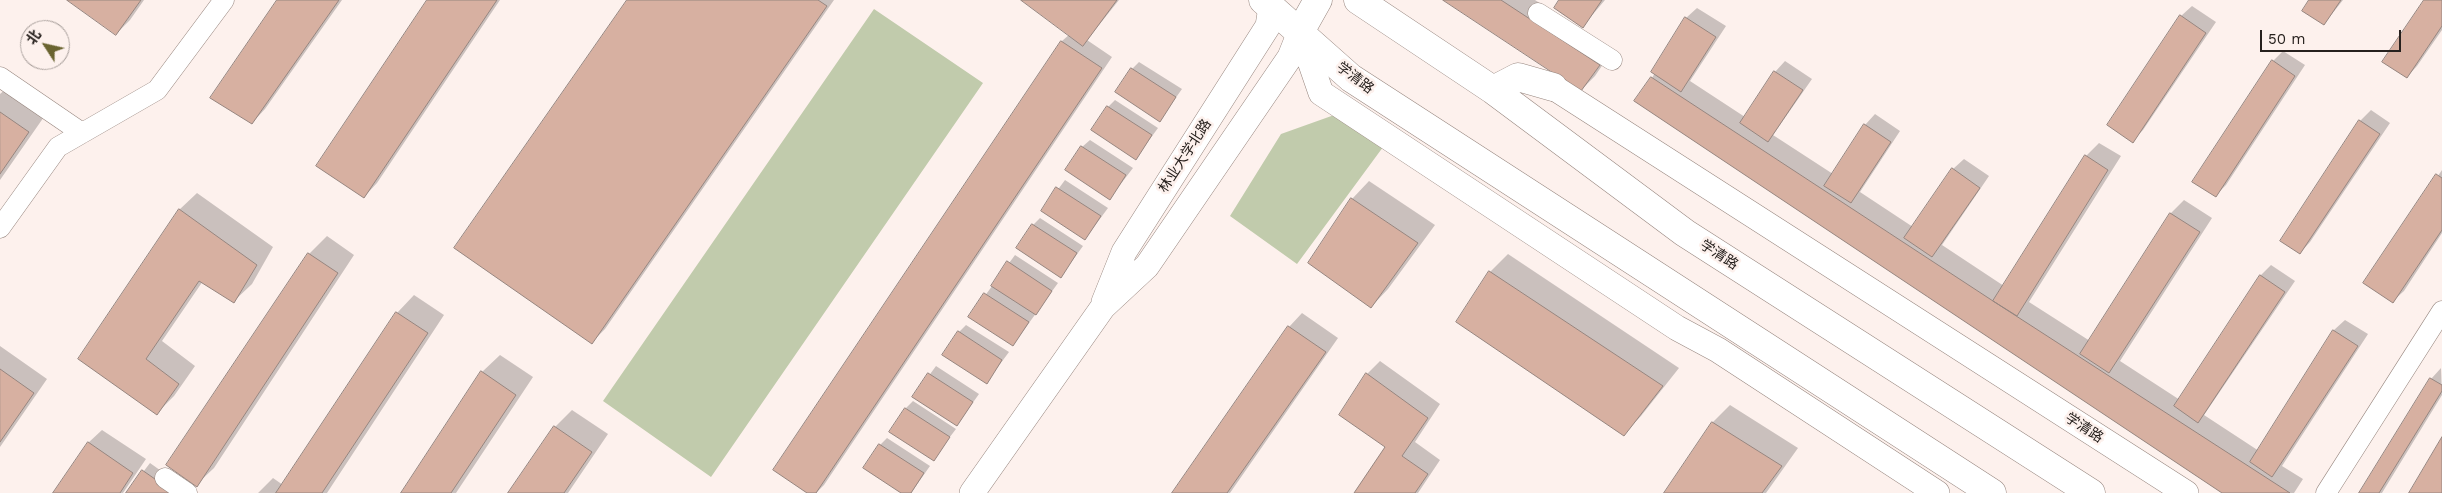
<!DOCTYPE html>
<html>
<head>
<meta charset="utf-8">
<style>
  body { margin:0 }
  #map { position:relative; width:2442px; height:493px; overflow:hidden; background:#fdf1ed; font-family:"Work Sans","Noto Sans SC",sans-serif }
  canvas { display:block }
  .north { position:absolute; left:20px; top:20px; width:50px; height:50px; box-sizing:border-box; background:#fdf1ed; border:1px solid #a79e9a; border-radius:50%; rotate:305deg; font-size:14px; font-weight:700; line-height:20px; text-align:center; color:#27211e }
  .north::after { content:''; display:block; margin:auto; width:18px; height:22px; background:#6a6430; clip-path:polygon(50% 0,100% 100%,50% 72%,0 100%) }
  .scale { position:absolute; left:2260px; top:30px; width:141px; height:22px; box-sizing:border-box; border:2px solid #27211e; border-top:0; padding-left:6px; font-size:15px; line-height:18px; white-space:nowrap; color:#27211e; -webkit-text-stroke:4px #fdf1ed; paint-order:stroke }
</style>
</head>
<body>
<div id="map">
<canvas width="2442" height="493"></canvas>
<div class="north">北</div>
<div class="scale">50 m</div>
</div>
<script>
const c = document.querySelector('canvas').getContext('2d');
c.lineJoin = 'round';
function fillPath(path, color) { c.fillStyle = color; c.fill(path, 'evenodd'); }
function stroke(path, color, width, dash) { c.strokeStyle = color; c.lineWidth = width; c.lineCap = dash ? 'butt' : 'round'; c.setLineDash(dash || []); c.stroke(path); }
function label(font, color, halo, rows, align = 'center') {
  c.font = font + ' "Work Sans","Noto Sans SC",sans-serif'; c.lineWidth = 5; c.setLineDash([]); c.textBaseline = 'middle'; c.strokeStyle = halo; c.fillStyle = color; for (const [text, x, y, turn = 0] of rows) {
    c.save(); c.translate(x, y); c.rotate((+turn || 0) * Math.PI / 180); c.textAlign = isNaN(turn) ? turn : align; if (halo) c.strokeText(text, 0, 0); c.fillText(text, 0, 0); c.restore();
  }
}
fillPath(new Path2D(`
  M874,9L983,83L711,477L603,401Z
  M1337,114L1386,143L1297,264L1230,216L1281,134Z`), '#c1cbac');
fillPath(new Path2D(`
  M69,0H144L130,20L116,34Z
  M278,0H342L265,109L252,123Z
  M429,0H500L377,183L364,197Z
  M628,0H834L605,329L592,342Z
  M1023,0H1119L1087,40L1112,57L824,485L816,493H809L774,469L1062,41L1070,34Z
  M1445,0H1535L1612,51L1595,76L1581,90Z
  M1561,0H1605L1583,26Z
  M2310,0H2343L2324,24Z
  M2426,0H2442V30L2417,66L2407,77Z
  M2192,6L2216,22L2143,130L2132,141L2181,16Z
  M1697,8L1726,26L1690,81L1745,117L1775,72L1785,61L1812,79L1773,135L1833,174L1865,125L1875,114L1900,131L1860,192L1913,227L1953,169L1964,159L1989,176L1942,245L2004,286L2086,156L2099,143L2121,156L2029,302L2090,341L2171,213L2184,200L2212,218L2120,361L2180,400L2261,275L2271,265L2295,281L2204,415L2259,451L2334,330L2345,320L2368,334L2282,466L2303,479L2294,493H2224L1652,78L1686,18Z
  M2283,51L2305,65L2226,185L2215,196L2273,61Z
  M1139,62L1182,89L1160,120L1132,69Z
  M7,88L46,114L0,180V94Z
  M1115,100L1158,128L1136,158L1108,107Z
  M2371,110L2390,123L2310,242L2300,253L2360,121Z
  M1090,140L1133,168L1110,198L1082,147Z
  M2442,170V233L2404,291L2393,301L2365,282Z
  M1065,180L1108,208L1085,239L1042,211Z
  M1369,181L1435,225L1388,289L1371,307L1352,199Z
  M197,193L273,247L252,284L234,301L203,281L162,341L195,366L174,396L157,413L79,359L179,210Z
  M1040,218L1083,246L1061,276L1033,225Z
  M327,236L354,255L214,468L196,485L309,254Z
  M1508,254L1679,368L1641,416L1624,434L1458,322L1490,272Z
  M1015,255L1058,283L1013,345L970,316Z
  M414,295L444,315L327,493H258L273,478L283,485L397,313Z
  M1302,313L1338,338L1230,493H1174L1289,327Z
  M966,325L1009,352L986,383L959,332Z
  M0,346L47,379L0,447Z
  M500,355L533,377L456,493H403L482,372Z
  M1380,361L1440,404L1415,442L1440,460L1418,493H1356L1387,447L1367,374Z
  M936,366L979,394L957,425L914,396Z
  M2441,368L2442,395L2382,493H2360L2431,379Z
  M913,401L956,429L933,459L906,408Z
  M1730,405L1798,448L1766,493H1665L1713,422Z
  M572,410L608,434L568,493H509L555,427Z
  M102,430L146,459L123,493H54L88,443Z
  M887,438L930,466L911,493H903L880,445Z
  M150,463L192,493H127Z`), '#0003');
const building = new Path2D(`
  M67,0H141L116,35Z
  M277,0H339L252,124L210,98Z
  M427,0H497L364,198L316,166Z
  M627,0H818L827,6L592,344L454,248Z
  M1021,0H1117L1083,46Z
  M1443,0H1501L1600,65L1581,91Z
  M1559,0H1602L1583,28L1554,8Z
  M2309,0H2341L2324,25L2302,11Z
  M2424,0H2442V26L2407,78L2382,62Z
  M2180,15L2206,33L2133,143L2107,125Z
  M1685,17L1716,37L1681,92L1651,72Z
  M1061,41L1102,68L816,493H807L773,470Z
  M2272,60L2295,76L2216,197L2192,182Z
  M1131,68L1176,97L1160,122L1115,92Z
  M1774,71L1803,90L1768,142L1740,123Z
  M1651,77L1993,301L2290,493H2222L1634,101Z
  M1107,106L1152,135L1136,160L1091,130Z
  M0,112L29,132L0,174Z
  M2359,120L2380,134L2300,254L2280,241Z
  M1864,124L1891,142L1851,203L1824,186Z
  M1081,146L1126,175L1110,200L1065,170Z
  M2085,155L2108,170L2017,316L1993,301Z
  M1952,168L1980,188L1932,257L1904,238Z
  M2436,174L2442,178V230L2393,303L2363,283Z
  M1056,187L1101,216L1085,240L1041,211Z
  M1351,198L1418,243L1371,308L1308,263Z
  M179,209L257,265L234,303L199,281L146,359L179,384L157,415L78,359Z
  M2170,213L2200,232L2109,373L2080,354Z
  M1032,224L1077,253L1061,278L1016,248Z
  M308,253L338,273L197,487L166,465Z
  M1007,261L1052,291L1036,315L991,286Z
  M1489,271L1663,386L1624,436L1456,322Z
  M2260,275L2285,292L2198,423L2174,406Z
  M984,293L1029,322L1013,346L968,317Z
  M396,312L428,333L322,493H276Z
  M1288,326L1326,352L1227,493H1172Z
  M2333,330L2358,346L2272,477L2250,462Z
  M958,331L1002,360L987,384L942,355Z
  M0,369L34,393L0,442Z
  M481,371L516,395L451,493H401Z
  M928,373L973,402L957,426L912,397Z
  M1366,373L1428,418L1402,456L1428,474L1415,493H1354L1385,447L1339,415Z
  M2430,378L2442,385V391L2379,493H2359Z
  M905,408L950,437L934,461L889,432Z
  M1712,422L1782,466L1762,493H1664Z
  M554,426L592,452L564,493H508Z
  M2442,437V493H2409Z
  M88,442L133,473L120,493H53Z
  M879,444L924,473L911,493H901L863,468Z
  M142,470L175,493H126Z`);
fillPath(building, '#d7b0a1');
stroke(building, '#96857f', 1);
const minor = new Path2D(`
  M1538,13L1612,60
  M0,77L82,133
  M0,228L58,147L157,90L224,0
  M165,478L187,493
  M2326,493L2442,311`);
const tertiary = new Path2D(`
  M1300,32L1321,93L1677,328L1718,350L1937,493
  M1553,87L2186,493
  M1104,302L1124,252L1268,26L1271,7
  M972,493L1103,307L1147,266L1290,57L1300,32`);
const primary = new Path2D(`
  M1263,0L1351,78L1992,493
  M1358,0L1493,90L1685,233L2091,493
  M1300,32L1318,0
  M1493,90L1518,77L1553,87`);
stroke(minor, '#97867f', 21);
stroke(tertiary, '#97867f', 26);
stroke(primary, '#97867f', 29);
stroke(minor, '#fff', 20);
stroke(tertiary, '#fff', 25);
stroke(primary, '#fff', 28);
label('14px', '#27211e', '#fdf1ed', [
  ["学清路",1355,78,37],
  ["林业大学北路",1185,156,-57],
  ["学清路",1719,255,33],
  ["学清路",2084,428,33]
]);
</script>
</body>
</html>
